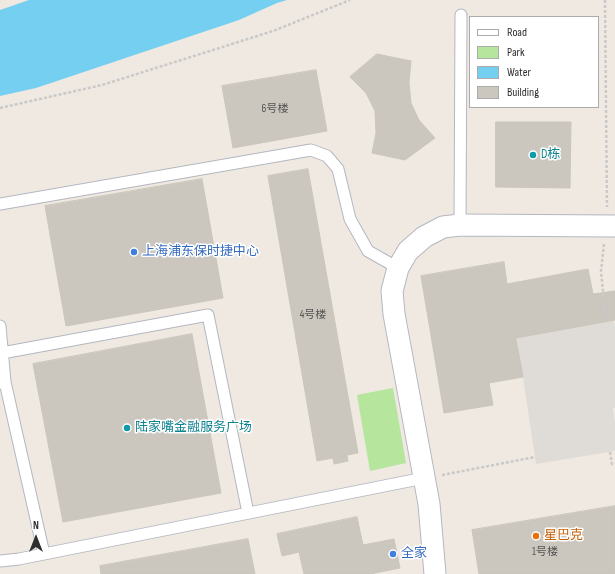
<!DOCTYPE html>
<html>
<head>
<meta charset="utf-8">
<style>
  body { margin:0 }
  #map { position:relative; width:615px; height:574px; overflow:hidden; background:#efe9e1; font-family:"Sofia Sans Condensed",sans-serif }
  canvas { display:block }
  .legend { position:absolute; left:469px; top:16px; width:130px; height:92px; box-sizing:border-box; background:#fff; border:1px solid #ababab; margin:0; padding:5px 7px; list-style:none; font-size:12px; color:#2e2e2e }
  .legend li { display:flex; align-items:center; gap:8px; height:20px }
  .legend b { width:20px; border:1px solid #ababab }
  .north { position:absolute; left:16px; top:518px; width:40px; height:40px; -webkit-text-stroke:3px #fff; paint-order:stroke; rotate:0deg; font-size:11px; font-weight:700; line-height:16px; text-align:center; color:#2e2e2e }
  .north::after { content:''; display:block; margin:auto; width:14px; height:18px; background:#2e2e2e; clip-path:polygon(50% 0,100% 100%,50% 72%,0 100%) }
</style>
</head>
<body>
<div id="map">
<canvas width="615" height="574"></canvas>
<ul class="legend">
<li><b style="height:5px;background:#fff"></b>Road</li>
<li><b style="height:11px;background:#b6e59e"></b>Park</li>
<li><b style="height:11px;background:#75cff0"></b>Water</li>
<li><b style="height:11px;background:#cbc7bf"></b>Building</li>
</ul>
<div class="north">N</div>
</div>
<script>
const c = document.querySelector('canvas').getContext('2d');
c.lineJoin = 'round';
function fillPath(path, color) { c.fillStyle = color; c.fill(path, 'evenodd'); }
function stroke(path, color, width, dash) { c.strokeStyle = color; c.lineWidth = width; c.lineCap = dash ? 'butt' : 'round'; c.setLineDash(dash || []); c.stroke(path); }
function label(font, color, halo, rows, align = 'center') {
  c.font = font + ' "Sofia Sans Condensed","Noto Sans SC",sans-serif'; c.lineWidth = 3; c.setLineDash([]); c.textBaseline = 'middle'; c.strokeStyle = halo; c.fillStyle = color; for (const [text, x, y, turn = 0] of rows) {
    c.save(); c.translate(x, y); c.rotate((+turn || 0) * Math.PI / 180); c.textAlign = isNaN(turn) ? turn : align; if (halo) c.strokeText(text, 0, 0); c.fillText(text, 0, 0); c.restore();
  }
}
fillPath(new Path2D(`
  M393,388L406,463L370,471L357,395Z`), '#b6e59e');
fillPath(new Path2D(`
  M614,320L615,328V408H613L615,423V451L536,464L517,338Z`), '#dfdcd8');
fillPath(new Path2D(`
  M29,0H287L277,3L239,20L36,88L0,96V10Z`), '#75cff0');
const building = new Path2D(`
  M377,54L411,61L409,83L411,103L419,120L435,138L405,160L372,153L376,133L375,111L366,93L350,77Z
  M316,70L327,131L233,148L222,86Z
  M496,122H571L570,188L496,187Z
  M308,169L358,453L347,455L348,461L334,464L333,458L317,461L268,176Z
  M202,179L223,298L66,326L45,206Z
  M504,262L507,284L588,269L593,294L615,291V320L516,338L523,377L489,383L493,405L444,413L421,276Z
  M192,334L221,493L63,522L33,364Z
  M615,506V574H479L472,530Z
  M357,517L363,545L394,539L400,568L370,574H304L299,552L282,556L277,534Z
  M248,539L255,574H101L100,566Z`);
fillPath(building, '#cbc7bf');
stroke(building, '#cbc5ba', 1);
const service = new Path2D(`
  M0,204L311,150L327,156L338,169L350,219L368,251L398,268
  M460,225L461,15
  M0,326L5,382L0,383
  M2,353L208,315L248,513
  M5,382L44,554
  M0,561L19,559L424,478`);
const minor = new Path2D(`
  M435,574L429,504L394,314L392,291L398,268L408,251L424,237L443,227L460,225L615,226`);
stroke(service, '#b4b7c1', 13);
stroke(minor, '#b4b7c1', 23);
stroke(new Path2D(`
  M605,0L607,207
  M0,108L102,85L273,31L350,0
  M604,244L601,271L606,322
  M610,452L612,464H615
  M442,475L535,457`), '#c9c9c9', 2.5, [3, 2]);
stroke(service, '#fff', 11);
stroke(minor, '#fff', 21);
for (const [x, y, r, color] of [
  [533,155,4,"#0f9aa8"],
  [134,252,4,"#3f7fe0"],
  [127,428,4,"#0f9aa8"],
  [536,536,4,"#e8710a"],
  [393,554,4,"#3f7fe0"]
]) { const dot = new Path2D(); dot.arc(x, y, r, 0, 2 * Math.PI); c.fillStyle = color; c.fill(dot); stroke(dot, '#fff', 1.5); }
label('11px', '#555452', null, [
  ["6号楼",275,109],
  ["4号楼",313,315],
  ["1号楼",545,552]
]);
label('13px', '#0d838f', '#fff', [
  ["D栋",541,155],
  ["陆家嘴金融服务广场",135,428]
], 'left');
label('13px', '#366cbe', '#fff', [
  ["上海浦东保时捷中心",142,252],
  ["全家",401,554]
], 'left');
label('13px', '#c56008', '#fff', [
  ["星巴克",544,536]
], 'left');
</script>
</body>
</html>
